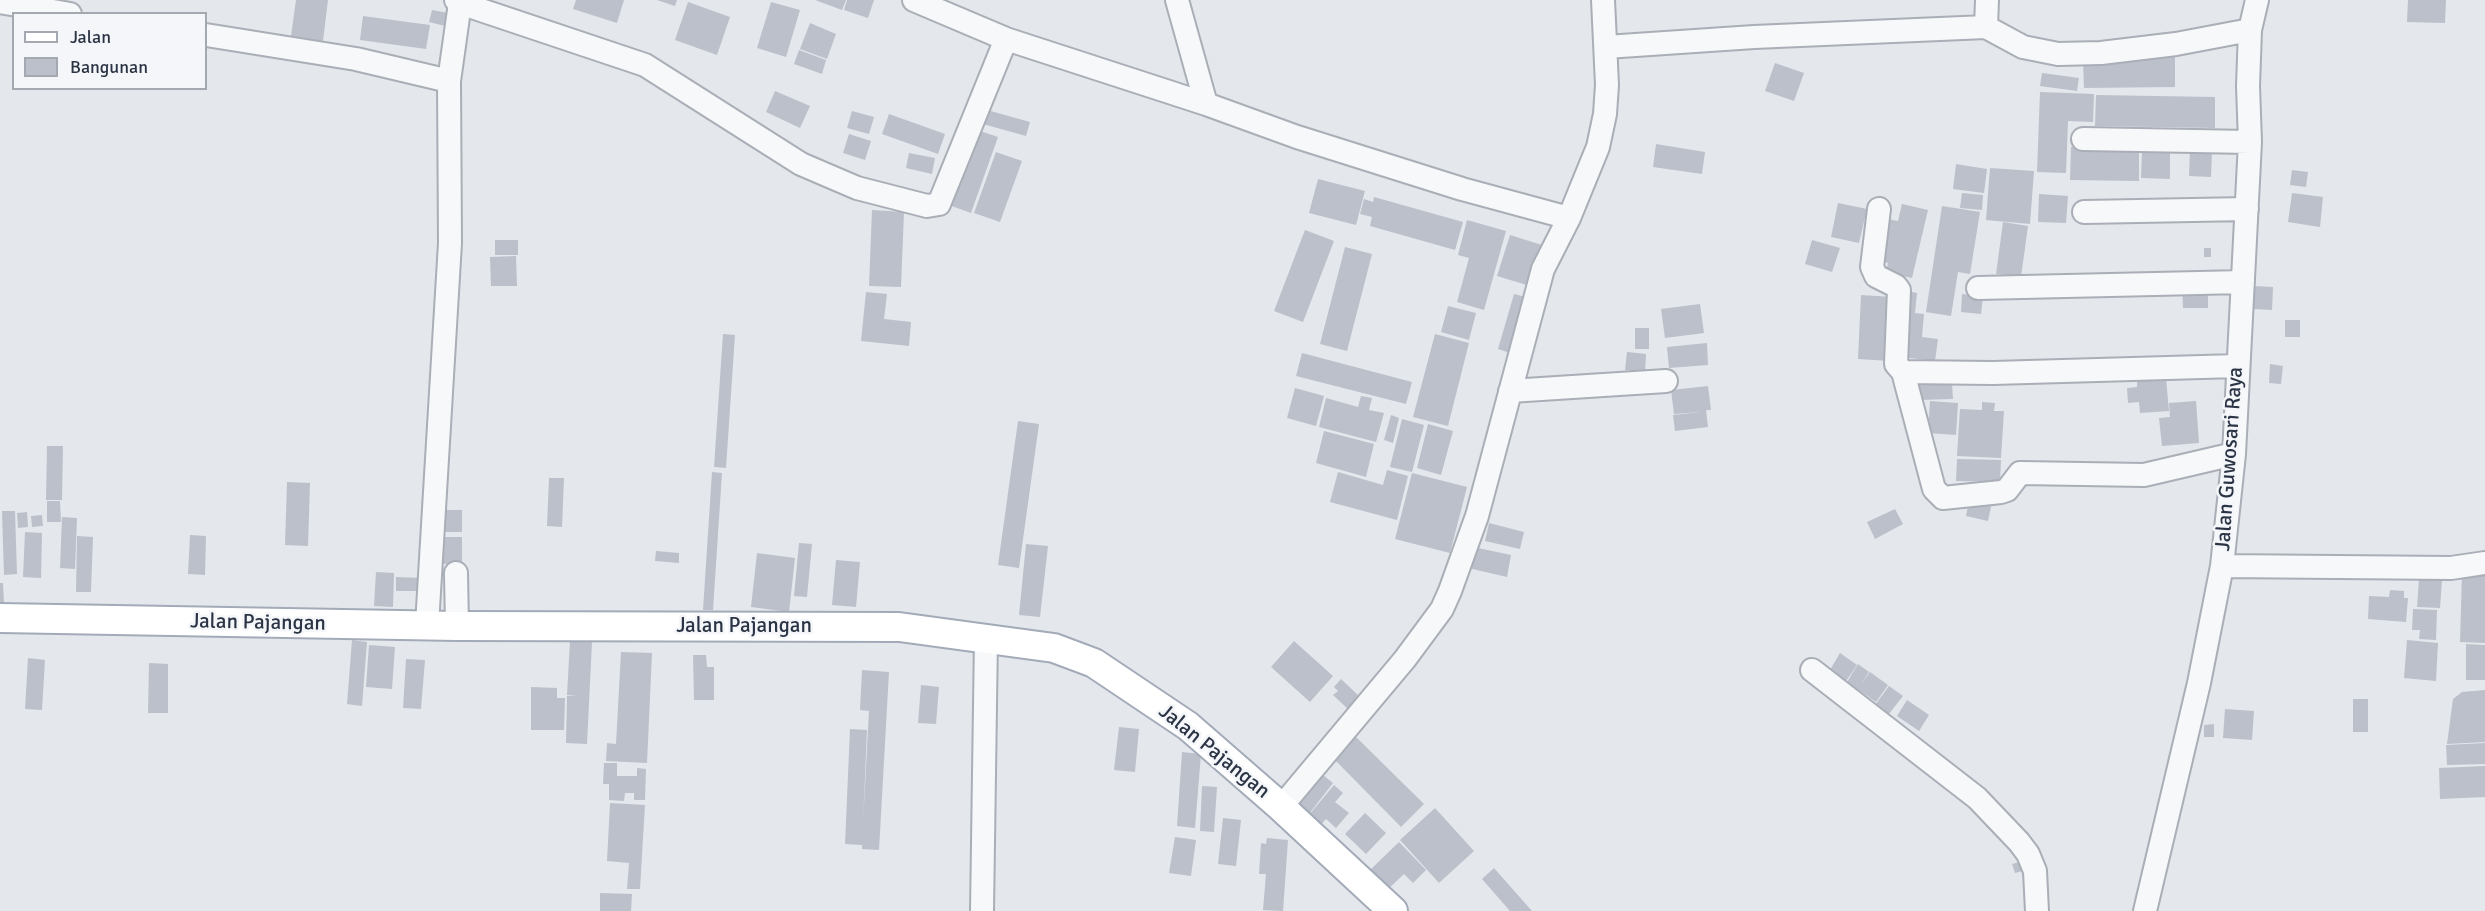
<!DOCTYPE html>
<html>
<head>
<meta charset="utf-8">
<style>
  body { margin:0 }
  #map { position:relative; width:2485px; height:911px; overflow:hidden; background:#e4e7ec; font-family:Signika,sans-serif }
  canvas { display:block }
  .legend { position:absolute; left:12px; top:12px; width:195px; height:78px; box-sizing:border-box; background:#f4f6f9; border:2px solid #a4a8b1; margin:0; padding:8px 10px; list-style:none; font-size:18px; color:#2b3445 }
  .legend li { display:flex; align-items:center; gap:12px; height:30px }
  .legend b { width:30px; border:2px solid #a4a8b1 }
</style>
</head>
<body>
<div id="map">
<canvas width="2485" height="911"></canvas>
<ul class="legend">
<li><b style="height:8px;background:#fff"></b>Jalan</li>
<li><b style="height:16px;background:#bbc0ca"></b>Bangunan</li>
</ul>
</div>
<script>
const c = document.querySelector('canvas').getContext('2d');
c.lineJoin = 'round';
function fillPath(path, color) { c.fillStyle = color; c.fill(path, 'evenodd'); }
function stroke(path, color, width, dash) { c.strokeStyle = color; c.lineWidth = width; c.lineCap = dash ? 'butt' : 'round'; c.setLineDash(dash || []); c.stroke(path); }
function label(font, color, halo, rows, align = 'center') {
  c.font = font + ' Signika,sans-serif'; c.lineWidth = 5; c.setLineDash([]); c.textBaseline = 'middle'; c.strokeStyle = halo; c.fillStyle = color; for (const [text, x, y, turn = 0] of rows) {
    c.save(); c.translate(x, y); c.rotate((+turn || 0) * Math.PI / 180); c.textAlign = isNaN(turn) ? turn : align; if (halo) c.strokeText(text, 0, 0); c.fillText(text, 0, 0); c.restore();
  }
}
fillPath(new Path2D(`
  M296,0H328L323,41L291,36Z
  M576,0H624L617,23L573,9Z
  M657,0H677L675,6Z
  M815,0H846L842,10Z
  M847,0H874L868,18L844,10Z
  M2408,0H2446L2445,23L2407,22Z
  M688,2L730,17L717,55L675,40Z
  M771,2L800,10L786,57L757,48Z
  M432,10L448,13L445,26L429,22Z
  M363,16L430,25L426,49L360,40Z
  M810,23L836,34L827,59L800,49Z
  M799,50L826,60L822,74L794,64Z
  M2175,57V87L2084,88L2083,59Z
  M1775,63L1804,73L1794,101L1765,91Z
  M2042,73L2079,78L2077,91L2040,86Z
  M775,91L810,106L800,128L766,112Z
  M2040,92L2094,94L2093,122L2068,121L2066,173L2037,172Z
  M2096,95L2215,97V128L2095,126Z
  M987,110L1030,122L1026,136L983,124Z
  M852,111L874,117L869,134L847,128Z
  M889,114L945,134L938,154L882,134Z
  M974,129L998,137L971,213L946,204Z
  M849,134L871,141L865,160L843,153Z
  M1656,144L1705,152L1702,174L1653,167Z
  M2071,147L2139,148V181L2070,180Z
  M2190,149L2212,151L2211,177L2189,176Z
  M2142,151H2170V179L2141,178Z
  M996,152L1022,161L1000,222L974,213Z
  M909,153L935,158L932,174L906,168Z
  M1956,164L1987,169L1984,193L1953,189Z
  M1990,168L2034,171L2030,224L1986,220Z
  M2292,170L2308,172L2306,187L2290,185Z
  M1318,179L1365,191L1356,225L1309,213Z
  M1962,193L1983,195L1982,210L1960,208Z
  M2292,193L2323,197L2320,227L2288,222Z
  M2039,194L2068,196L2066,223L2038,222Z
  M1374,197L1463,222L1455,250L1370,226L1372,217L1360,214L1364,199L1373,202Z
  M1838,203L1867,209L1859,243L1831,237Z
  M1902,204L1928,210L1912,278L1886,272L1888,263L1877,261L1887,219L1898,221Z
  M1942,206L1980,212L1970,274L1958,272L1951,316L1926,312Z
  M872,210L904,212L901,287L869,286Z
  M1467,220L1506,231L1484,310L1457,302L1469,258L1458,255Z
  M2003,222L2028,226L2021,277L1996,274Z
  M1305,230L1334,241L1303,322L1274,311Z
  M1510,235L1542,245L1530,286L1497,276Z
  M495,240H518V255H495Z
  M1812,240L1840,248L1832,272L1805,264Z
  M1345,247L1372,254L1347,351L1320,344Z
  M2204,248H2211V257H2204Z
  M516,256L517,286H491L490,257Z
  M2254,286L2273,287L2272,310L2253,309Z
  M2182,287H2208V308H2183Z
  M1907,291L1917,293L1915,313L1924,314L1922,337L1938,339L1935,361L1900,357Z
  M866,292L887,294L884,319L911,322L909,346L861,341Z
  M1514,294L1529,298L1513,354L1498,349Z
  M1962,294L1983,296L1981,314L1961,312Z
  M1861,295L1893,297L1890,361L1858,359Z
  M1700,304L1704,333L1665,338L1661,309Z
  M1448,306L1476,313L1469,340L1441,332Z
  M2285,320H2300V337H2285Z
  M1635,328H1649V349H1635Z
  M723,334L735,335L726,468L714,467Z
  M1435,334L1469,343L1448,426L1413,417Z
  M1707,343L1708,365L1669,368L1667,347Z
  M1627,352L1646,354L1645,372L1625,370Z
  M1302,353L1412,382L1406,404L1296,376Z
  M2270,364L2283,366L2281,384L2269,383Z
  M2166,378L2169,411L2140,413L2139,402L2128,403L2127,388L2137,387V381Z
  M1952,384L1953,399L1917,400V385Z
  M1708,386L1711,410H1706L1708,427L1675,431L1673,415L1700,412L1674,414L1671,390Z
  M1295,388L1324,396L1316,426L1287,418Z
  M1361,396L1372,398L1369,410L1384,413L1376,442L1319,427L1326,398L1358,407Z
  M1930,401L1958,403L1956,435L1928,433Z
  M2196,401L2199,443L2162,446L2159,418L2170,417L2169,403Z
  M1982,402L1995,403L1994,411H2004L2001,458L1957,456L1960,409L1982,410Z
  M1391,415L1399,418L1393,443L1384,440Z
  M1402,419L1424,425L1412,472L1390,467Z
  M1018,421L1039,424L1019,568L998,565Z
  M1428,424L1453,431L1441,475L1417,468Z
  M1324,431L1374,444L1366,477L1316,463Z
  M47,446H63L62,500H46Z
  M1957,459L2001,460L2000,482L1956,481Z
  M1387,470L1408,476L1397,520L1330,502L1338,472L1383,485Z
  M712,472L722,473L713,610H703Z
  M1412,473L1467,487L1450,553L1395,539Z
  M549,478H564L562,527L547,526Z
  M287,482L310,483L308,546L285,545Z
  M1970,497L1992,502L1988,521L1966,516Z
  M47,501H60L61,522H47Z
  M1895,509L1903,524L1875,539L1867,522Z
  M436,510H462V532H437Z
  M2,511H15L17,574L4,575Z
  M27,512L28,527L18,528L17,513Z
  M42,515L43,526L32,527L31,516Z
  M62,517L77,518L75,569L60,568Z
  M1489,523L1524,532L1520,549L1485,541Z
  M25,532L42,533L41,578L23,577Z
  M190,535L206,536L205,575L188,574Z
  M77,536L93,537L91,592H76Z
  M438,537H462V564H438Z
  M799,543L812,544L807,597L794,596Z
  M1026,544L1048,546L1040,617L1019,615Z
  M1473,547L1511,555L1507,577L1468,568Z
  M656,551L679,553V563L655,561Z
  M757,553L795,558L789,612L751,607Z
  M836,560L860,562L856,607L832,605Z
  M376,572L394,573L393,607L374,606Z
  M2462,572L2485,573V643L2460,642Z
  M396,577L423,578L422,591H396Z
  M2419,579L2442,580L2440,608L2417,607Z
  M0,583H3L4,603H0Z
  M2390,590L2404,591V598H2408L2406,622L2368,619L2369,596L2389,597Z
  M2413,609L2437,610L2436,640L2419,639L2420,630H2412Z
  M352,640L367,642L362,706L347,704Z
  M2407,640L2438,643L2436,681L2404,678Z
  M570,641L592,642L587,744L566,743L567,696L577,695H567Z
  M1294,641L1333,676L1310,702L1271,667Z
  M2466,644L2485,645V680H2466Z
  M369,645L395,647L392,689L366,687Z
  M621,652L652,653L647,763L606,761L607,743L616,744Z
  M1840,653L1857,665L1846,681L1830,670Z
  M693,655H706L707,667H714V700H694Z
  M28,658L45,660L42,710L25,709Z
  M406,659L425,660L421,709L403,708Z
  M149,663L168,664V713H148Z
  M1858,664L1869,672L1861,684L1870,672L1888,685L1876,702L1847,682Z
  M862,670L889,672L879,850L862,849V845L845,844L850,729L867,730L863,823L869,711L860,710Z
  M1341,679L1361,698L1349,710L1333,695L1338,691L1334,687Z
  M921,685L939,687L936,724L918,723Z
  M1889,686L1903,696L1885,719L1872,709Z
  M531,687L557,688V698H565L564,730H531Z
  M2485,690V742L2447,744L2453,699L2462,692Z
  M2353,699H2368V732H2353Z
  M1907,700L1929,715L1919,731L1897,716Z
  M2225,709L2254,711L2252,740L2223,738Z
  M2214,724V737H2204V725Z
  M1119,727L1139,729L1135,772L1114,770Z
  M1356,737L1424,804L1401,827L1334,759Z
  M2485,743V764L2447,765L2446,745Z
  M1182,752L1201,754L1195,828L1177,826Z
  M604,763H617V776H637V768L646,769L645,800H634V793H625L624,801L609,800V784H603Z
  M2485,766V797L2440,799L2439,768Z
  M1318,771L1333,783L1309,814L1294,802Z
  M1334,785L1343,793L1335,802L1349,813L1336,828L1326,819L1319,827L1308,816Z
  M1202,786L1217,787L1214,832L1200,831Z
  M610,803L645,805L640,889H627L629,863L607,861Z
  M1435,808L1474,851L1439,883L1400,840Z
  M1365,813L1386,833L1366,854L1345,834Z
  M1223,818L1241,820L1236,866L1218,864Z
  M1175,837L1196,840L1191,876L1169,873Z
  M1267,838L1288,840L1283,911L1263,910L1266,874H1259L1261,843L1266,844Z
  M1399,842L1426,870L1413,883L1404,874L1386,891L1368,872Z
  M2027,860L2030,869L2015,873L2012,864Z
  M1494,868L1532,911H1510L1482,879Z
  M600,893L632,894L631,911H600Z`), '#bbc0ca');
const minor = new Path2D(`
  M914,0L1006,39L1206,104L1297,137L1462,189L1569,218
  M1177,0L1206,104
  M0,2L70,14
  M460,3L645,65L801,164L857,188L927,206L939,204L1006,39
  M1986,27L1987,0
  M206,35L356,59L449,81L450,243L427,625
  M1606,47L1754,37L1986,27L2023,47L2058,54L2101,53L2176,44L2250,30
  M449,81L460,3L456,0
  M2083,139L2250,142
  M1879,209L1872,267L1876,276L1896,286L1899,290L1896,364L1903,372L1993,373L2237,366
  M2084,212L2247,209
  M1978,288L2243,282
  M1903,372L1934,489L1943,498L2001,492L2007,490L2020,473L2144,475L2234,454
  M1510,391L1666,381
  M2222,566L2451,568L2485,563
  M456,573L457,626
  M1812,670L1977,798L2019,842L2028,854L2035,871L2037,911
  M1281,807L1405,659L1442,609L1450,591L1477,516L1543,269L1569,218L1598,147L1605,114L1607,85L1603,0
  M982,911L986,637
  M2145,911L2199,683L2222,566L2234,454L2250,142L2248,86L2250,30L2257,0`);
const major = new Path2D(`
  M0,618L457,626L899,627L1054,648L1094,663L1188,726L1281,807L1393,911`);
stroke(minor, '#a9aeb7', 26);
stroke(major, '#a3abb8', 32);
stroke(minor, '#f7f8fa', 22);
stroke(major, '#fff', 28);
label('21px', '#2b3445', '#f4f6f9', [
  ["Jalan Guwosari Raya",2230,459,-86],
  ["Jalan Pajangan",258,623,1],
  ["Jalan Pajangan",744,626],
  ["Jalan Pajangan",1214,752,39]
]);
</script>
</body>
</html>
